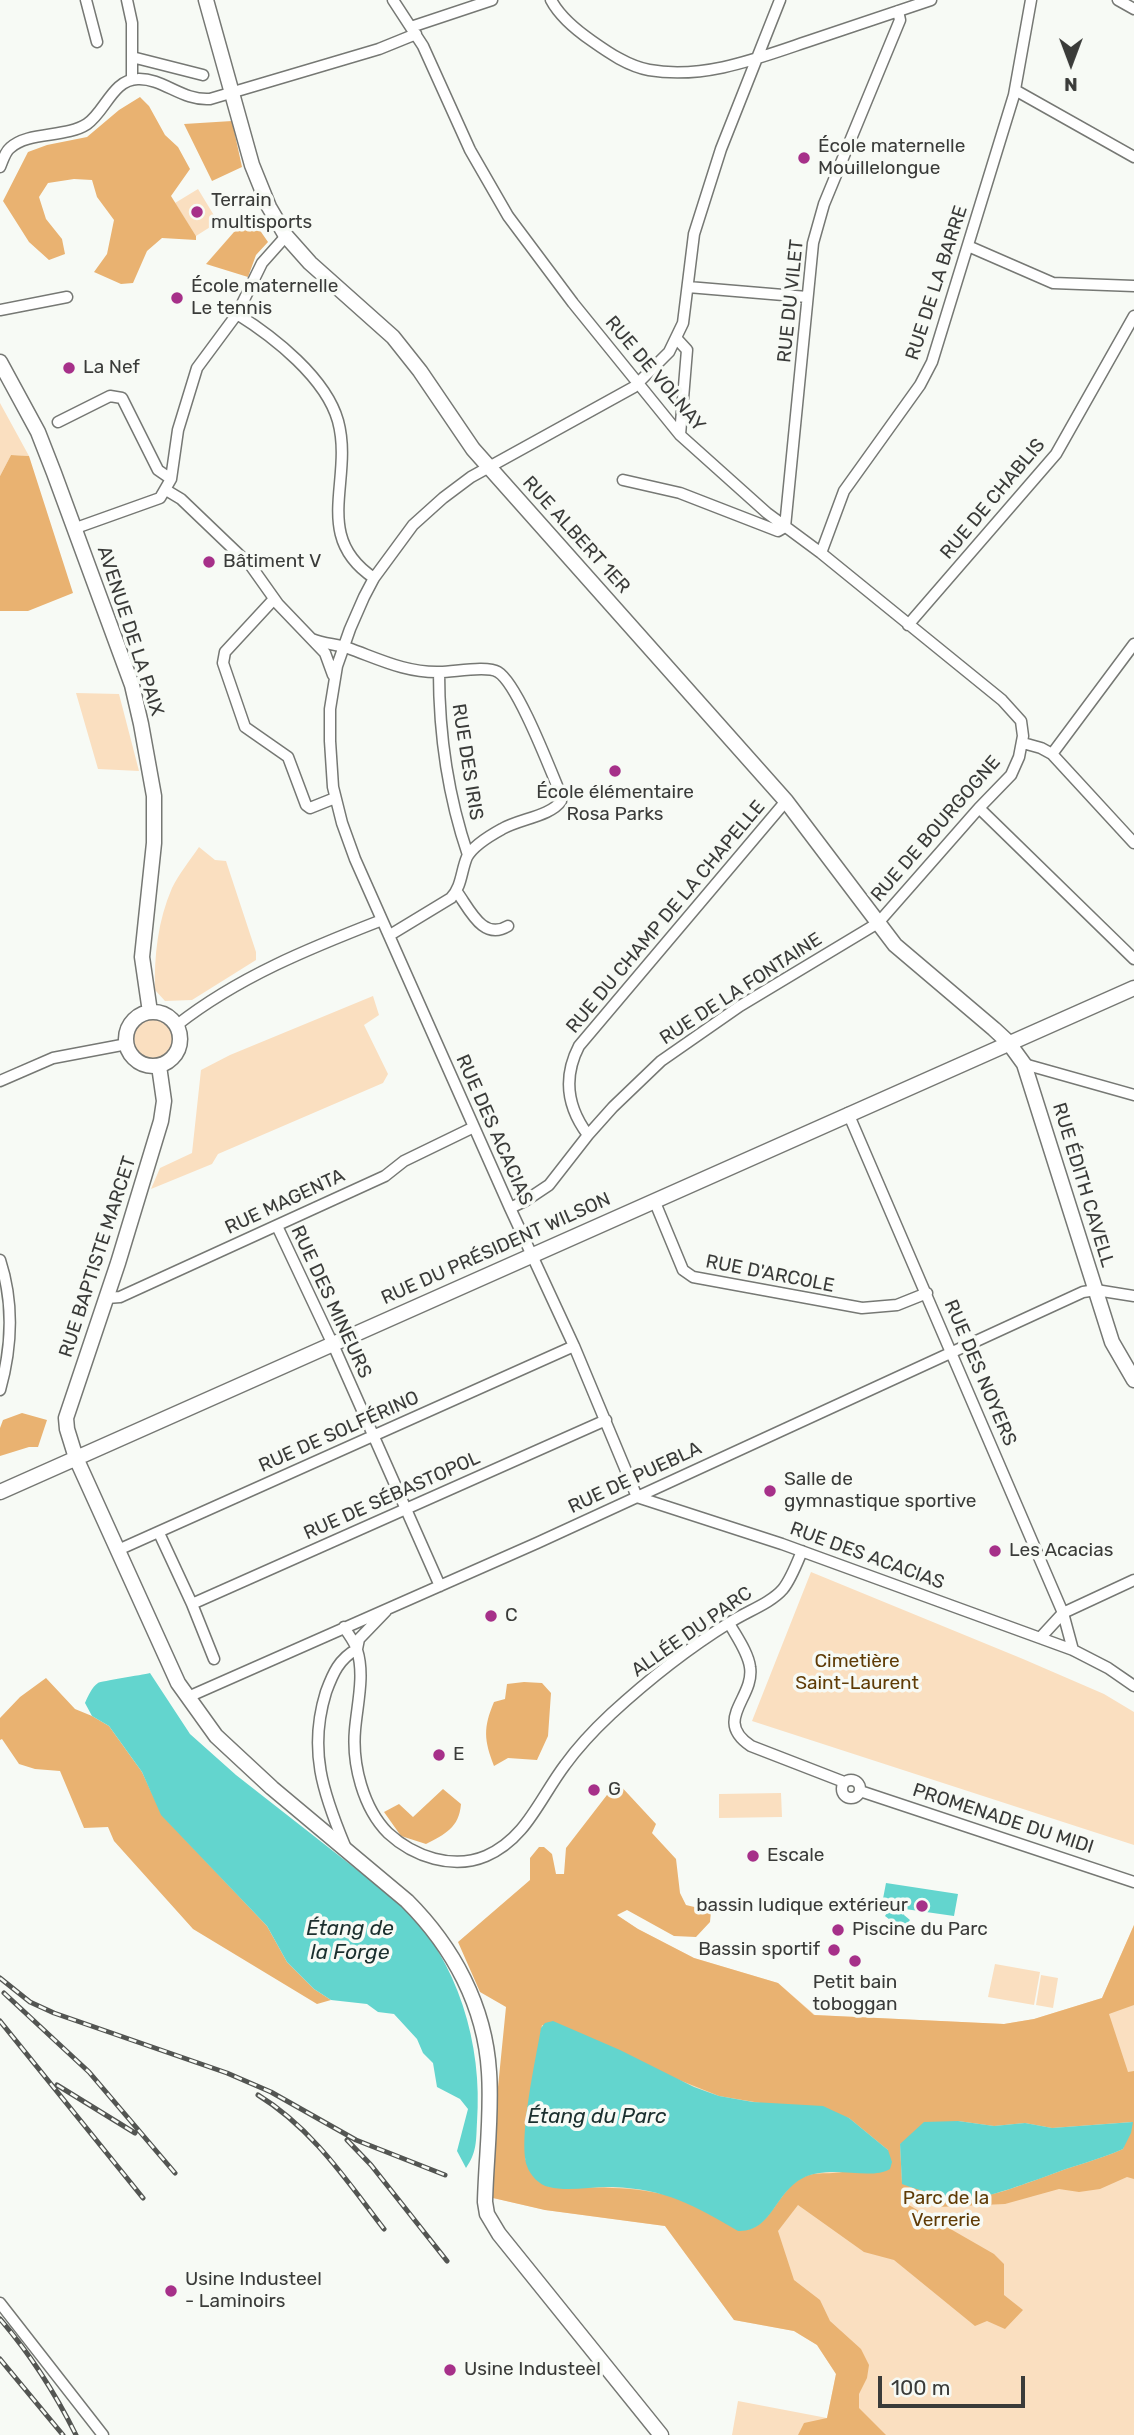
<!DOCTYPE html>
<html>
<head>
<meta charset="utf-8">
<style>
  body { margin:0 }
  #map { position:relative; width:1134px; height:2435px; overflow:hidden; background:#f7faf5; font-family:Rubik,sans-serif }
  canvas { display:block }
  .north { position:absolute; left:1036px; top:28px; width:70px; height:70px; -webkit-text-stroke:5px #f7faf5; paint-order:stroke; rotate:180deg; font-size:19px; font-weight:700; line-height:28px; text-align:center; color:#3a3b39 }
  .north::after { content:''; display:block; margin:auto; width:24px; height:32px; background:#3a3b39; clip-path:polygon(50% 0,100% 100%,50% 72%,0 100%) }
  .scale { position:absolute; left:878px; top:2376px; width:147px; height:32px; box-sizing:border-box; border:4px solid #3a3b39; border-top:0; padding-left:9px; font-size:21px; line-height:24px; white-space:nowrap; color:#3a3b39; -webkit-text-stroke:5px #f7faf5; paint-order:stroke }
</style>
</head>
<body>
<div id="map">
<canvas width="1134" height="2435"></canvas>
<div class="north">N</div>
<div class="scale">100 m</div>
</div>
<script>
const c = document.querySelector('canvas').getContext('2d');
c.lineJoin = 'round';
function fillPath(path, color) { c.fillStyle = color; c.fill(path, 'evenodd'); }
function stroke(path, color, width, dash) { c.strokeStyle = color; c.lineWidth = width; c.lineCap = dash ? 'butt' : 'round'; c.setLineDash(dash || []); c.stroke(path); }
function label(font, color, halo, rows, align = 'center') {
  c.font = font + ' Rubik,sans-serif'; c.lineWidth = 7; c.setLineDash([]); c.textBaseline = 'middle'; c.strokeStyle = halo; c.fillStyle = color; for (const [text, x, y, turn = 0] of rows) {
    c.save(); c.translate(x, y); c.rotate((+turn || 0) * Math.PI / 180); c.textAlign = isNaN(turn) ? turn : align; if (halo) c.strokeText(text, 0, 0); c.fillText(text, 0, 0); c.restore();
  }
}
fillPath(new Path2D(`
  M198,189L218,222L196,236L175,203Z
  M0,403L29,456L11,455L0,476Z
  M76,693L119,694L139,771L98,769Z
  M199,847L215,860L226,861L256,952V960L192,1000L165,1001L155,990C154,956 158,920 172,888C179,874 190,860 199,847Z
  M373,996L379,1015L364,1025L388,1074L383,1083L218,1154L212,1164L151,1189L160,1168L192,1153L201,1070L230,1055Z
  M134 1039a20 20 0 1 1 40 0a20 20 0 1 1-40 0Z
  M811,1572L1023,1659L1104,1694L1134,1712V1845L752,1721Z
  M781,1793L782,1817L719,1818V1794Z
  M616,1915L638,1929L694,1958L778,1983L815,2015L1004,2024L1034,2019L1102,1998L1134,1925V2435H732L738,2401L827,2418L836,2374L817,2345L794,2331L734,2320L665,2226L545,2210L493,2198L498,2087Z
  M995,1964L1040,1972L1034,2005L988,1997Z
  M1041,1975L1058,1978L1053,2008L1036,2005Z`), '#fadfc0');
fillPath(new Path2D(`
  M140,97L149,106L165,135L178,147L190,169L171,196L196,236V240L162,238L147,251L133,283L121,284L94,272L107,254L114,220L97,197L92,180L74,179L48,183L39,197L46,219L62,239L65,254L49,260L29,242L3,201L28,152L47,145L87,137L119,110Z
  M232,121L242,167L212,181L184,124Z
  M245,227L259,229L268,242L256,255L248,277L206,264L234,232Z
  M11,455L29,456L73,593L28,611H0V476Z
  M22,1413L47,1420L38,1447H29L0,1456V1428L3,1420Z
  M46,1678L75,1709L92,1716L109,1726L142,1772L162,1815L267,1926L287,1962L314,1989L331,2000L317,2004L193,1929L114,1841L108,1827L84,1828L60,1771L35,1769L19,1764L2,1739L0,1740V1718L20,1697Z
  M524,1682L542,1683L551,1693L548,1736L537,1760L508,1758L494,1766C484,1740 483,1728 494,1702L505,1699L507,1684Z
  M617,1782L656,1824L652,1833L676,1859L680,1893L686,1905L711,1911L710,1922L696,1937L674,1936L627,1910L617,1915L638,1929L694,1958L778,1983L814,2015L1004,2024L1034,2019L1102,1998L1134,1925V2005L1109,2014L1128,2072L1134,2071V2179L1127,2177L1100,2189L1079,2192L1059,2189L1005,2204L938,2207L906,2194L907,2204L994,2254L1004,2264V2295L1023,2310L1005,2329L987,2321L975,2326L894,2260L864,2252L798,2205L778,2231L794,2280L820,2300L830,2321L861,2349L869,2365L867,2378L859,2394V2408L886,2435H798L804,2423L827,2418L836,2374L817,2345L794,2331L734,2320L665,2226L545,2210L493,2198L492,2188L498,2087L506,2007L480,1992L458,1942L530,1880V1858L539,1847H544L552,1854L556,1874H564L566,1848ZM542,2025L719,2096L849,2118L888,2150C875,2156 862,2165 849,2170C831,2177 815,2168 797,2181C775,2197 768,2233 738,2230C718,2219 696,2203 674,2197C633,2185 591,2188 549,2187L525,2159L526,2122ZM958,2121L994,2126L1025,2123L1052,2128L1132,2122L1123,2149C1098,2160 1072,2166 1047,2176C985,2198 967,2208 902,2183L900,2144Z
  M443,1789L461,1804C459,1828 445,1834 426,1844L401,1836L384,1812L399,1804L413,1817Z`), '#e9b271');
fillPath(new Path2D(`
  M150,1673L190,1734L236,1775L402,1905C458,1960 483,2045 477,2122C476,2141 477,2152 466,2168L457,2151L468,2109L460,2099L437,2087L433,2063L423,2053L417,2039L394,2014L378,2012L367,2004L331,2000L314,1989L287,1962L267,1926L161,1815L142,1772L109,1726L92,1716L85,1703C88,1696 92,1687 98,1683C101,1681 142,1675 150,1673Z
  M886,1883L958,1894L954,1916L905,1909L904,1915L910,1920L903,1930L885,1916L889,1909L887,1905L882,1904Z
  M553,2021L620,2050L694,2087L719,2096L753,2102L823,2106L849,2118L888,2150L892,2162L890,2169C870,2181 831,2164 803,2178C775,2192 771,2233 738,2231C694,2205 665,2189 613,2187C593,2186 569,2192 549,2187C539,2185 530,2175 527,2166C518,2139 536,2058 541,2028L545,2023Z
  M958,2121L994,2126L1025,2123L1052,2128L1133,2122L1131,2133L1123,2149C1098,2160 1072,2166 1047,2176C984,2198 968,2208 902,2184L900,2144L924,2122Z`), '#63d5ce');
const street = new Path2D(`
  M86,0L97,42
  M127,0L132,23V80
  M393,0L423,46L470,150L508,216L573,303L680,435L767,513L821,553L1002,700L1021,721L1023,736L1019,757L1011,775L979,808L878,923L740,1006L661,1061L613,1107L588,1135L549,1185L525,1201L510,1208
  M551,0C560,17 576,30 592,41C609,53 628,66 649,70C706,80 761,57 815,39C853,26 892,13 931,0
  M780,0L721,149L694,234L683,323L669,352L634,387L471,477L443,498L413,525L374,578L364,597L350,629L337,666L330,709V741L333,787L342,823L355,859L510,1208L574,1346L637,1497L782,1544L1073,1650L1108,1668L1134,1686
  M1118,0L1134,9
  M411,27L492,0
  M132,57L203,75
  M1015,90L1134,157
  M0,167C3,160 5,152 10,148C28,131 66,138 87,124C105,112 113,79 138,79C163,78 182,101 210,99L379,49L416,34
  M968,246L1053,283L1134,286
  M688,287L807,297
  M0,310L67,297
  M237,314C274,337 326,378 338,421C354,480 311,536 374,578
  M676,338L687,350L680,435
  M58,422L110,396L122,398L158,470L171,479
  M623,480L680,493L778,531L785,527
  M166,490L181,499L251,566L278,604L325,653L333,675
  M785,527L813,243L824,204L900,20L898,11
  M76,528L160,498L171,479L178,430L197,368L237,314L262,263L286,236
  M821,553L844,491L920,385L932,362L1014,95L1031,0
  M274,599L225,652L223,663L245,727L288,757L306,805L310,808L335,798
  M908,625L1056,454L1134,316
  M312,639C324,644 336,644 348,648C379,659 406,673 440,672C454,672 487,665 498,672C518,684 551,772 561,795V801C551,816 519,819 502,829C491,835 473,846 467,857C461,871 462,886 451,898L390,935
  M439,672C439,735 448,796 468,855
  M1023,743L1041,748L1052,754L1134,843
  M1052,754L1134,644
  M979,808L1134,959
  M457,892C470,910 483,941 508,926
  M177,1025C238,977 310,948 382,920
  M1024,1064L1134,1095
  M0,1081L53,1058L127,1044
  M848,1113L1063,1613L1073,1650
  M588,1135C567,1107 563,1077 579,1046L786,801
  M654,1200L683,1270L693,1277L862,1308L897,1305L927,1293
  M277,1226L335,1349L440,1586
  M0,1260C14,1303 12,1347 0,1390
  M107,1298L120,1297L385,1176L404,1161L474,1127
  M159,1533L192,1604L214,1659
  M118,1550L574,1346
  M192,1604L606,1420
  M729,1623C736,1636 748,1652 750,1667C755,1698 712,1720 751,1746L844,1782
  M344,1627C348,1634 355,1642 357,1650C365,1675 357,1705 355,1730C352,1764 363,1808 388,1833C414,1857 453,1870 486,1856C526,1839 540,1798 565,1765C578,1747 595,1729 611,1714C648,1680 687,1649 729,1623C745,1612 770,1604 783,1589C791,1579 797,1563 802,1551
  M1040,1638L1063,1613L1134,1580
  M357,1649L359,1639L386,1611
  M188,1697L537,1543L1083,1292L1096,1290L1134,1296
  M842 1789a9 9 0 1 1 18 0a9 9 0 1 1-18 0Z
  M860,1791L1134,1882
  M345,1846C323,1793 308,1750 326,1692C333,1673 339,1659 357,1649
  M0,2303L103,2435`);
const secondary = new Path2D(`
  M206,0L252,165L269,207L286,236L310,263L393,337L420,371L473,449L786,801L895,945L994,1029L1008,1042L1024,1064L1112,1342L1134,1380
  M0,362L38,432L54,473L132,685L141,724L154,796V843L142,957L150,1012
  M126 1039a27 27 0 1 1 54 0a27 27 0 1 1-54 0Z
  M159,1066L164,1101L161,1121L118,1263L66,1418L67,1429L76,1458L178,1683L216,1736L272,1788L407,1901C453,1947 485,2006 489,2072C492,2115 486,2159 485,2202L487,2214L499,2234L661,2435
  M0,1492L1134,988`);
stroke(street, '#767874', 13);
stroke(secondary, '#767874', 17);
stroke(street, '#fff', 10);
stroke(secondary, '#fff', 14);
const rail = new Path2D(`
  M0,1978L30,2002L54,2013L227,2073L271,2092L356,2140L445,2175
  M4,1993L89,2072L175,2173
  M0,2021L143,2198
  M57,2085L135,2133
  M258,2095C312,2128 347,2181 384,2229
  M347,2140L371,2165L447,2261
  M0,2319C31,2355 55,2393 76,2435
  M0,2359L63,2435`);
stroke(rail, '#535552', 5);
stroke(rail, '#f7faf5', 2.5, [8]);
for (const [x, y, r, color] of [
  [804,158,7,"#a63089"],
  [197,212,7,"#a63089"],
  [177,298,7,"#a63089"],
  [69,368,7,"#a63089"],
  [209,562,7,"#a63089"],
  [615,771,7,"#a63089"],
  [770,1491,7,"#a63089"],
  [995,1551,7,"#a63089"],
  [491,1616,7,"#a63089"],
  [439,1755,7,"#a63089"],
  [594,1790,7,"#a63089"],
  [753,1856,7,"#a63089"],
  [922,1906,7,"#a63089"],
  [838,1930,7,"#a63089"],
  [834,1950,7,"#a63089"],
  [855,1961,7,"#a63089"],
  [171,2291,7,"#a63089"],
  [450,2370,7,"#a63089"]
]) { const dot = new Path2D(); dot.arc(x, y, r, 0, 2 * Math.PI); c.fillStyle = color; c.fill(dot); stroke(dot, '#f7faf5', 2.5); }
label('19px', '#3a3b39', '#f7faf5', [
  ["École maternelle",818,147],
  ["Mouillelongue",818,169],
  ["Terrain",211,201],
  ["multisports",211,223],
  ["École maternelle",191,287],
  ["Le tennis",191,309],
  ["La Nef",83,368],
  ["Bâtiment V",223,562],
  ["École élémentaire",615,793,"center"],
  ["Rosa Parks",615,815,"center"],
  ["Salle de",784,1480],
  ["gymnastique sportive",784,1502],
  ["Les Acacias",1009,1551],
  ["C",505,1616],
  ["E",453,1755],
  ["G",608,1790],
  ["Escale",767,1856],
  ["bassin ludique extérieur",908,1906,"right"],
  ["Piscine du Parc",852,1930],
  ["Bassin sportif",820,1950,"right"],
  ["Petit bain",855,1983,"center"],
  ["toboggan",855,2005,"center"],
  ["Usine Industeel",185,2280],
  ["- Laminoirs",185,2302],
  ["Usine Industeel",464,2370]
], 'left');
label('19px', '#3a3b39', '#f7faf5', [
  ["RUE DE LA BARRE",937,283,-72],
  ["RUE DU VILET",791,301,-84],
  ["RUE DE VOLNAY",655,374,50],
  ["RUE DE CHABLIS",993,499,-50],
  ["RUE ALBERT 1ER",576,535,48],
  ["AVENUE DE LA PAIX",130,631,72],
  ["RUE DES IRIS",467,762,81],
  ["RUE DE BOURGOGNE",936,829,-49],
  ["RUE DU CHAMP DE LA CHAPELLE",666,917,-50],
  ["RUE DE LA FONTAINE",741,989,-33],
  ["RUE DES ACACIAS",494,1130,66],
  ["RUE ÉDITH CAVELL",1083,1185,73],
  ["RUE MAGENTA",285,1202,-25],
  ["RUE DU PRÉSIDENT WILSON",496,1249,-24],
  ["RUE BAPTISTE MARCET",98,1257,-72],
  ["RUE D'ARCOLE",770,1274,11],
  ["RUE DES MINEURS",331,1302,65],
  ["RUE DES NOYERS",980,1373,67],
  ["RUE DE SOLFÉRINO",339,1432,-24],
  ["RUE DE PUEBLA",635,1478,-25],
  ["RUE DE SÉBASTOPOL",392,1496,-24],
  ["RUE DES ACACIAS",867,1556,20],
  ["ALLÉE DU PARC",692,1632,-35],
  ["PROMENADE DU MIDI",1003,1819,18]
]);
label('19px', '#5f3b06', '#f7faf5', [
  ["Cimetière",857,1662],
  ["Saint-Laurent",857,1684],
  ["Parc de la",946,2199],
  ["Verrerie",946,2221]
]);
label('italic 21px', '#1b2f2e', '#f7faf5', [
  ["Étang de",350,1929],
  ["la Forge",350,1953],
  ["Étang du Parc",597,2117]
]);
</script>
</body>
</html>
